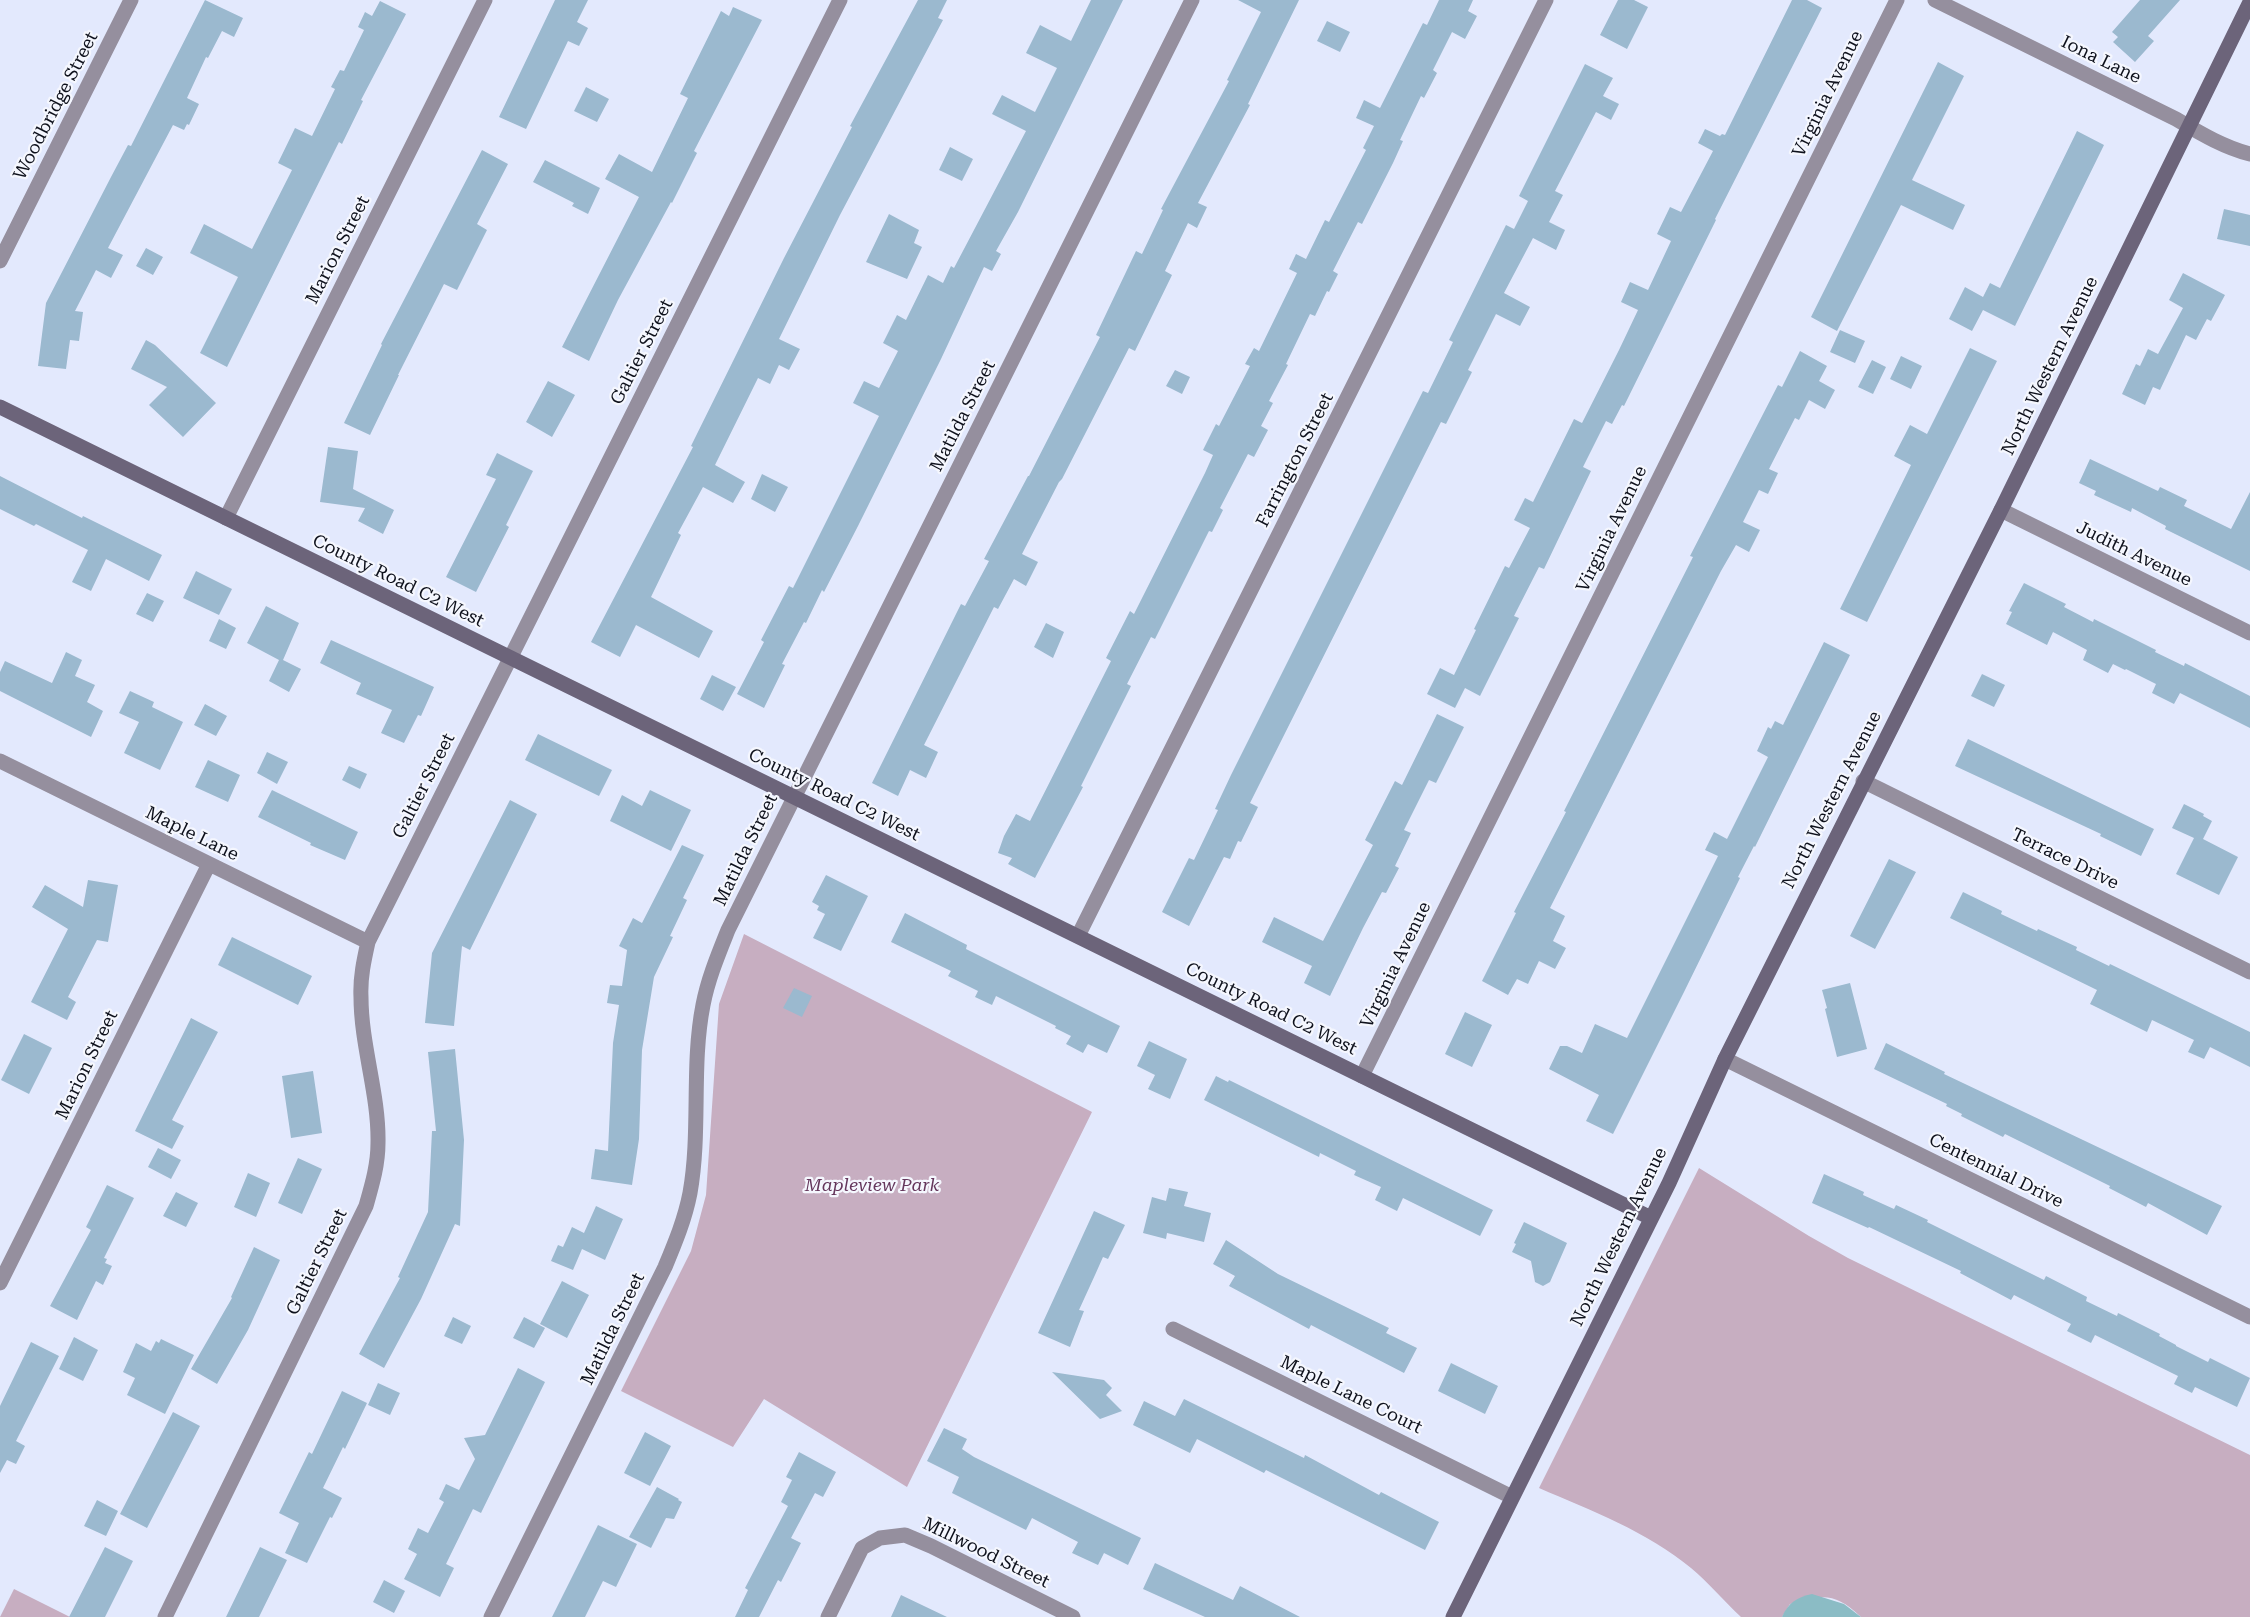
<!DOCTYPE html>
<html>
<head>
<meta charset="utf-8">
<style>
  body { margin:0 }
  canvas { display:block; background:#e3e9fd }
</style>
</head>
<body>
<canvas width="2250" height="1617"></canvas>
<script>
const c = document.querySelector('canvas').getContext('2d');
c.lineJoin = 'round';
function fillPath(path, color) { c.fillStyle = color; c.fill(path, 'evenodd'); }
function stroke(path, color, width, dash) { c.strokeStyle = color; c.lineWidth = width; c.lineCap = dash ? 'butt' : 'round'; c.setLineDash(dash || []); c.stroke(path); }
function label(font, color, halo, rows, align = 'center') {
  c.font = font + ' "Roboto Serif",serif'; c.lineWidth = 4.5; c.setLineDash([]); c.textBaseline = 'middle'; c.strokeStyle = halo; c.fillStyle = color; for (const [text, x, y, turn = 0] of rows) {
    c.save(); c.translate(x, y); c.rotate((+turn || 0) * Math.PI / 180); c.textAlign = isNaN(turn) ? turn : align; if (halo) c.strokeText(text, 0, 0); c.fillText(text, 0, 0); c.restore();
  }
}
fillPath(new Path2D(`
  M744,934L1092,1112L907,1487L764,1399L733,1447L621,1391L691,1251L706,1195L719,1004Z
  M1699,1168L1809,1236L1848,1258L2250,1455V1617H1861C1834,1591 1822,1595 1790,1604L1782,1617H1741C1724,1601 1709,1583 1691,1568C1648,1532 1590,1510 1539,1488Z
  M14,1589L70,1617H0Z`), '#c7aec1');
fillPath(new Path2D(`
  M1812,1594L1844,1604L1861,1617H1782C1788,1603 1797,1597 1812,1594Z`), '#8bbcc5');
fillPath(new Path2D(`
  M205,0L243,18L234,37L222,31L208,58L206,57L187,98L199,104L189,125L187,124L184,130L173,125L108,248L123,255L111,278L96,270L75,311L83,312L79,341L70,340L66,369L38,366L46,303L111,177L128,145L131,146Z
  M555,0H588L577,22L588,28L579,46L568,41L526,129L499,117Z
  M918,0H947L938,18L943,20L840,215L779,339L800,349L789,370L779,365L770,384L758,378L715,465L745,482L733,503L703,487L678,533L681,535L651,597L713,631L699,658L636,625L620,657L591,642L693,447L691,446L784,258L852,127L850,126Z
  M1091,0H1123L1018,212L996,251L1001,254L992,271L984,267L941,359L858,526L824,592L822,590L806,623L804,622L782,664L785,665L764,708L737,694L764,642L761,640L789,586L793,588L879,416L853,403L864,381L879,388L898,351L883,343L897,315L906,320L928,275L943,283L951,266L954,268L1026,131L992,114L1002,95L1035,112L1057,68L1026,53L1040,25L1071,41Z
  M1238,0H1299L1248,104L1250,105L1198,203L1207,207L1197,228L1188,223L1165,271L1172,275L1135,351L1129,348L1062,479L1059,482L1022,554L1038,562L1026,586L1014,579L998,609L994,607L924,745L938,752L926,778L910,770L898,796L872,783L961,604L965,606L989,561L984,559L1028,476H1029L1100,337L1096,335L1136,251L1142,254L1163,210L1161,209L1229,81L1227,80L1261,12Z
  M1439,0H1473L1468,11L1477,16L1465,39L1452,32L1433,70L1437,73L1424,98L1421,96L1400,140L1403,141L1393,163L1362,224L1358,222L1333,271L1338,274L1329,292L1327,291L1315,316L1310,314L1286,364L1288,365L1269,401L1273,403L1261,426L1268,430L1254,457L1248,454L1220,508L1223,510L1212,532L1209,531L1155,639L1151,637L1127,684L1131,686L1081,786L1083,787L1035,878L1008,864L1012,858L998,853L1004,836L1016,814L1030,821L1111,661L1106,658L1130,611L1134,614L1205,473L1213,455L1203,450L1216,424L1219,426L1250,366L1245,364L1254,348L1259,351L1297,273L1289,269L1296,254L1306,259L1325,220L1329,222L1366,150L1363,148L1374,126L1356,118L1364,100L1380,108L1423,23L1427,25Z
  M1618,0H1634L1648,7L1627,49L1600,35Z
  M1792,0H1807L1822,8L1715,219L1716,220L1624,406L1622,405L1612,424L1606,421L1583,467L1591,471L1544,569L1539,567L1514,616L1519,618L1480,696L1465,688L1455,708L1427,694L1440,668L1454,675L1476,630L1474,629L1505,566L1509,568L1530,528L1514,520L1525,498L1533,502L1574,419L1582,423L1619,350L1638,310L1621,302L1630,282L1648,290L1671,241L1657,234L1670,207L1681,212L1713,151L1698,143L1705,129L1720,136L1722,134L1725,135Z
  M2140,0H2180L2148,36L2154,41L2135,62L2113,42L2118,37L2112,32Z
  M380,1L406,14L361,100L363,101L342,144L339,142L227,367L200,353L238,277L190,253L204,224L252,249L292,170L278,163L295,128L312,136L335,89L331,87L340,70L344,71L364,30L358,27L365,12L372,16Z
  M733,7L762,20L694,151L697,153L672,203L671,202L618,300L589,361L562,347L639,197L605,179L619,154L652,172L688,98L680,94L721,11L729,16Z
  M1327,21L1350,32L1340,52L1317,41Z
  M1938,62L1964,76L1912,180L1965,205L1953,230L1901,205L1837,331L1811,317Z
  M1585,64L1613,78L1603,96L1619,104L1611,120L1596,112L1555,191L1563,195L1549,222L1565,230L1556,250L1533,238L1504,293L1530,307L1520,326L1496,314L1468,370L1472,372L1446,424L1441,422L1250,803L1258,807L1241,842L1238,841L1230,859L1224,857L1189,926L1162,912L1189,858L1194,860L1218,810L1215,809L1231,775L1423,391L1428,393L1453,342L1449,340L1506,225L1514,229L1528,201L1519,196Z
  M586,87L609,99L597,122L574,111Z
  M2077,131L2104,145L2015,326L1983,310L1972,331L1949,319L1965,287L1983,297L1990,283L2000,288Z
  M950,147L973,159L962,181L939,170Z
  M482,150L508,164L477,224L487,230L457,290L444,284L398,375H399L370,435L344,423L382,345L381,344Z
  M545,160L600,188L588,214L572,206L574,203L533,182Z
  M2224,209L2250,215V246L2217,239Z
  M889,214L919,230L914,243L922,247L907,279L866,262Z
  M146,248L163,257L153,275L136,266Z
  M2183,273L2225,295L2211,321L2207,319L2196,340L2186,335L2160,390L2153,387L2145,405L2122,394L2136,364L2140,366L2148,349L2158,354L2183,308L2169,300Z
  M1840,330L1865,341L1855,363L1830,352Z
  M146,340L155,345L216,403L183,437L149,405L167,387L131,369Z
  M1970,348L1997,361L1867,622L1840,609L1911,465L1894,456L1910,425L1927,434Z
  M1800,351L1827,366L1819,381L1835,390L1825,409L1809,400L1799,420L1795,418L1769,469L1778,473L1768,494L1759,490L1743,522L1760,530L1749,552L1736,545L1721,571L1550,908L1565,916L1553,941L1566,948L1555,969L1539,961L1528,984L1517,979L1508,995L1482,981L1516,913L1514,912L1566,812L1564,811L1693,557L1690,556L1778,385L1782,387Z
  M1901,356L1922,366L1911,389L1890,379Z
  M1872,360L1886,367L1873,394L1858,387Z
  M1175,370L1190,377L1182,394L1166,386Z
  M548,381L575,395L552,437L526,422Z
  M328,447L358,451L353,489L394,510L383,534L358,521L365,508L320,502Z
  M497,453L533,471L506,525L509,527L476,592L446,577L496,479L486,475Z
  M2090,459L2158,491L2160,487L2187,500L2184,506L2231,529L2250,492V571L2165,529L2166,526L2132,508L2131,512L2094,495L2096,491L2079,483Z
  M762,474L788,487L775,512L751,499Z
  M0,476L82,518L83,516L162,555L149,581L106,559L91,591L72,582L88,550L36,524L34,526L0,509Z
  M196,571L232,589L219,615L183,598Z
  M2024,583L2066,604L2064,607L2093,622L2094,619L2156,650L2155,652L2184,666L2185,663L2250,696V728L2180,693L2174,704L2152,693L2156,684L2126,669L2125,670L2113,664L2108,673L2083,660L2087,650L2053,632L2047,645L2006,624L2012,612L2009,611Z
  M147,593L164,601L153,622L136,614Z
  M266,606L299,623L283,660L301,669L289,692L269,681L279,660L247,643Z
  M219,619L236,628L226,649L209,641Z
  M1046,623L1064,632L1053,658L1034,647Z
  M331,640L434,687L421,716L418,715L404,743L381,733L392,710L356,694L361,683L320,663Z
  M1824,642L1850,655L1755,847L1754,846L1738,877L1740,878L1684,992L1613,1134L1586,1121L1599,1095L1549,1069L1560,1046H1567L1582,1053L1595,1024L1627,1038L1718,856L1705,850L1714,832L1727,839L1768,757L1757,751L1768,727L1771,729L1775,721L1783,725Z
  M66,652L82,660L75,676L95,685L87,702L103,711L91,737L0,691V672L5,661L52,683Z
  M1982,674L2005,685L1994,707L1971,696Z
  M712,675L736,687L723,711L700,699Z
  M130,691L154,702L152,707L183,722L160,770L124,753L139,722L119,713Z
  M205,704L227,716L216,736L194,725Z
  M1437,714L1464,727L1436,783L1429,780L1404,830L1411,833L1395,866L1399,868L1386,893L1382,892L1363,928L1330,996L1304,983L1312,966L1262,942L1274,917L1323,941L1373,845L1365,840L1395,781L1402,785Z
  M538,734L612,770L599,796L525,760Z
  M1968,739L2154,829L2141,856L2100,836L2101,834L1955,766Z
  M267,752L288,762L277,784L257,773Z
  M208,760L240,775L228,802L195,787Z
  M349,766L367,774L360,789L342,780Z
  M272,790L358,832L345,860L310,845L311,843L258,817Z
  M650,790L691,810L671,851L610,821L622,795L642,806Z
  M510,800L537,814L470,950L462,946L454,1026L425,1023L432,953Z
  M2184,804L2204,814L2203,816L2212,821L2203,839L2238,857L2219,895L2176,874L2194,838L2172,828Z
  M682,845L704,855L683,898L687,900L670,936L673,937L654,977L642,1050L639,1139L632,1185L591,1179L595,1149L608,1151L613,1043L619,1005L607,1003L610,985L622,986L627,950L619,946L633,918L642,923Z
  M1889,859L1916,872L1875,949L1850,936Z
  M826,875L868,896L841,951L813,938L825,914L817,910L819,906L812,902Z
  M88,880L118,885L108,942L97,940L68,997L76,1002L67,1020L31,1002L68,929L32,907L45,885L83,907Z
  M1963,892L2002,911L2001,914L2037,931L2038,929L2077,947L2076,950L2109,966L2110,964L2250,1032V1067L2210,1047L2204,1059L2188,1052L2194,1040L2152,1020L2147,1032L2090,1004L2097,990L1950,918Z
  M905,913L967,945L966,949L1120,1026L1107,1053L1088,1044L1083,1053L1066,1044L1071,1036L1055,1028L1056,1026L996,996L992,1005L975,997L978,991L948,976L951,971L891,942Z
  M232,937L312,976L298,1005L218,965Z
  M1850,983L1867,1049L1837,1057L1825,1009L1827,1008L1822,990Z
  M794,988L812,996L802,1017L783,1008Z
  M1465,1012L1492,1025L1472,1067L1445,1054Z
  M191,1018L218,1032L172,1120L184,1126L172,1149L135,1131Z
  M24,1034L52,1048L29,1094L1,1080Z
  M1149,1041L1187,1059L1170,1099L1148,1089L1155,1075L1137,1066Z
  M1886,1043L1945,1072L1944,1074L2222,1206L2207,1235L2148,1203L2146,1207L2109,1188L2110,1186L2005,1134L2003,1137L1961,1116L1962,1114L1946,1106L1947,1104L1874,1069Z
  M455,1049L464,1140L460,1226L455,1224L421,1299L384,1368L359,1354L400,1278L398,1277L428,1212L432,1131H436L428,1052Z
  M313,1071L322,1133L291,1138L282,1076Z
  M1216,1076L1228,1082L1229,1080L1493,1210L1480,1236L1403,1198L1397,1211L1375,1200L1381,1187L1354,1175L1356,1171L1320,1153L1319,1157L1204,1100Z
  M158,1148L181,1160L171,1179L148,1167Z
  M298,1158L322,1169L302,1214L278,1203Z
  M248,1173L270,1183L256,1217L234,1207Z
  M1824,1174L1864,1192L1863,1195L1894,1209L1896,1205L1928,1220L1927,1222L2044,1280L2046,1276L2087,1297L2086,1301L2117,1316L2118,1313L2160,1334L2159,1336L2176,1345V1346L2208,1362L2210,1358L2250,1378L2237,1407L2195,1387L2192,1393L2174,1384L2178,1376L2095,1335L2091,1343L2067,1331L2071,1324L2014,1295L2011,1300L1960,1273L1961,1271L1869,1227L1868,1228L1812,1203Z
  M107,1185L134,1198L104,1258L107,1259L105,1263L112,1266L103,1285L96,1281L77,1320L50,1306L91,1230L86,1227Z
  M1169,1188L1188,1192L1184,1206L1211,1213L1204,1242L1167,1233L1166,1239L1143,1233L1152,1197L1166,1201Z
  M176,1192L198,1203L186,1227L163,1216Z
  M596,1206L623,1219L605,1260L582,1249L573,1270L551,1261L558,1245L563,1247L572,1227L584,1233Z
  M1094,1211L1125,1225L1108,1259L1103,1257L1095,1275L1079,1310L1084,1311L1070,1347L1038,1333Z
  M1524,1222L1567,1243L1550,1282L1543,1286L1535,1282L1531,1261L1512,1252L1516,1244L1514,1243Z
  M1226,1240L1278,1274L1389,1328L1386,1333L1417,1348L1404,1373L1311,1325L1309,1329L1229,1286L1235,1276L1213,1264Z
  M254,1247L280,1260L248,1330L217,1384L191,1369L232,1298L231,1297Z
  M562,1281L589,1295L567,1338L540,1324Z
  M453,1317L471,1326L462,1344L444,1336Z
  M524,1317L545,1328L534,1348L513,1338Z
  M74,1337L98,1350L83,1381L59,1369Z
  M161,1339L194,1355L165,1414L127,1395L135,1378L123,1372L136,1343L151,1351L156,1341L159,1343Z
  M31,1342L59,1356L16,1441L25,1446L16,1464L7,1460L0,1473V1406Z
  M1451,1363L1498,1386L1485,1414L1438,1391Z
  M518,1368L545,1382L481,1513L473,1509L446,1564L454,1568L440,1597L404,1579L417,1554L408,1549L418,1528L428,1533L444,1502L439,1499L446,1484L459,1490L475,1459L464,1438L485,1435Z
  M1052,1372L1104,1380L1112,1388L1106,1395L1122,1411L1100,1419Z
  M378,1383L400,1393L390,1415L368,1405Z
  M342,1391L367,1403L345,1449L343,1447L323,1488L342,1498L332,1518L330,1517L307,1563L285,1553L299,1523L279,1513L309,1452L312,1454Z
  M1184,1399L1304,1458L1305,1455L1379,1495L1381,1492L1439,1522L1425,1550L1266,1470L1264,1473L1197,1439L1190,1453L1133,1425L1144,1401L1175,1416Z
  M173,1412L200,1426L147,1528L120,1514Z
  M944,1428L967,1439L962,1449L974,1457L1141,1538L1128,1565L1104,1553L1098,1565L1072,1553L1078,1542L1032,1518L1026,1530L952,1493L959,1477L927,1461Z
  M645,1432L671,1446L650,1486L624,1473Z
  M799,1452L836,1472L823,1497L815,1493L791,1538L801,1543L781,1582L778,1580L759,1617H735L748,1590L745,1588L788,1506L781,1502L792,1480L786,1477Z
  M657,1487L679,1499L678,1500L682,1502L674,1519L666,1518L651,1548L629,1537Z
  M97,1500L118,1511L106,1536L84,1526Z
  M598,1525L637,1544L616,1587L603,1581L585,1617H552Z
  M105,1547L133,1561L105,1617H69Z
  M260,1547L287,1560L259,1617H226Z
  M1155,1563L1233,1600L1240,1586L1300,1617H1205L1143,1589Z
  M384,1580L405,1591L394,1613L373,1602Z
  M901,1595L947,1617H891Z`), '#9bb9cf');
stroke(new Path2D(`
  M1935,0L2176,119C2200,133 2223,147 2250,154
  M0,261L131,0
  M2001,510L2250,633
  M226,518L485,0
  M0,761L368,942
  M1863,781L2250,972
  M1078,936L1546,0
  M1725,1059L2250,1317
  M1362,1076L1897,0
  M0,1283L209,864
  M1173,1329L1512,1497
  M165,1617L366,1206C372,1185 378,1165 378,1143C379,1094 361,1046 361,997C360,978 364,960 368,942L840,0
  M491,1617L665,1267C675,1243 685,1219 690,1193C701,1131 691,1066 703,1005C708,979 718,955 728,930L1192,0
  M828,1617L862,1548L880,1538L905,1535L931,1546L1073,1617`), '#958f9e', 15);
stroke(new Path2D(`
  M0,407L1651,1218
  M1453,1617L1669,1183L1725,1059L2001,510L2250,2`), '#6c647a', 15);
label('18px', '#0e111c', '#f5f7fe', [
  ["Iona Lane",2101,60,26],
  ["Virginia Avenue",1828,94,-64],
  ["Woodbridge Street",56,106,-63],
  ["Marion Street",338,250,-63],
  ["Galtier Street",642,352,-63],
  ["North Western Avenue",2050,366,-64],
  ["Matilda Street",963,416,-63],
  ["Farrington Street",1295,460,-63],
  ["Virginia Avenue",1612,529,-64],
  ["Judith Avenue",2134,554,26],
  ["County Road C2 West",398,581,26],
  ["Galtier Street",424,786,-63],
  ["County Road C2 West",834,795,26],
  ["North Western Avenue",1832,800,-63],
  ["Maple Lane",192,834,26],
  ["Matilda Street",746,850,-64],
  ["Terrace Drive",2065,859,26],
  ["Virginia Avenue",1396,965,-64],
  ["County Road C2 West",1271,1009,26],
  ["Marion Street",87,1065,-64],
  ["Centennial Drive",1996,1171,26],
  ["North Western Avenue",1619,1237,-64],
  ["Galtier Street",317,1262,-64],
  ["Matilda Street",613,1329,-64],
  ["Maple Lane Court",1351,1395,26],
  ["Millwood Street",986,1553,26]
]);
label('italic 18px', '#65375c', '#f5f7fe', [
  ["Mapleview Park",872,1186]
]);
</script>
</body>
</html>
